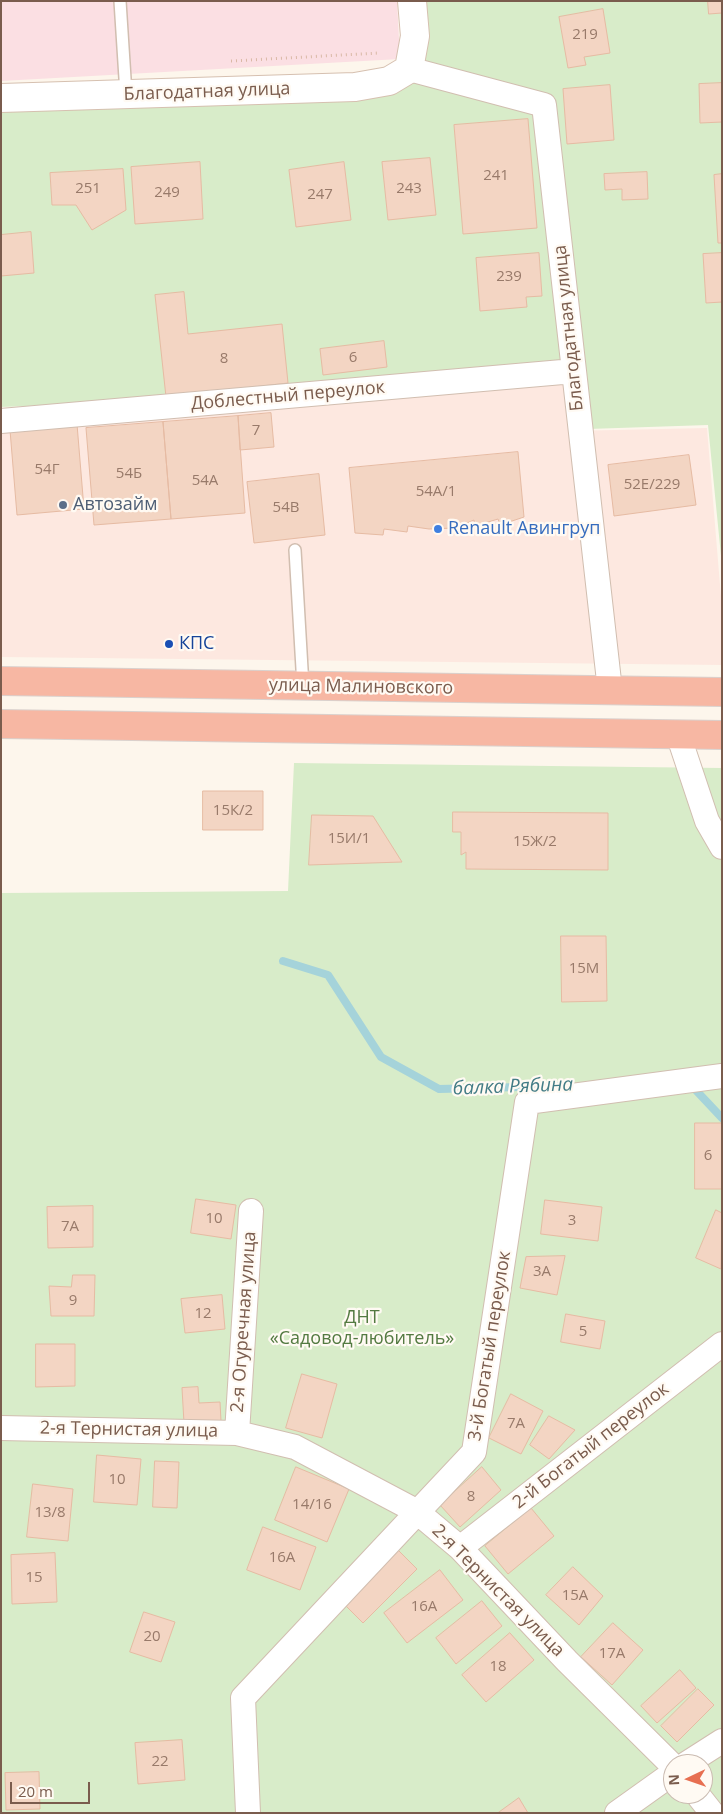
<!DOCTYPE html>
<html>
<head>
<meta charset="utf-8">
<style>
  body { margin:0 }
  #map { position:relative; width:723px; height:1814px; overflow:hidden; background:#fdf6ec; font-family:"Open Sans",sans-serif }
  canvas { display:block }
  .frame { position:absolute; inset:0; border:2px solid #7a5c4d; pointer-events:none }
  .north { position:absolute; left:663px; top:1754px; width:50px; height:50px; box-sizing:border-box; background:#fffaf3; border:1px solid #cabbb1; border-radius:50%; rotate:267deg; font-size:14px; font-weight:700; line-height:20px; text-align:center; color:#7a5c4d }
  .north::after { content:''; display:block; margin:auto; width:18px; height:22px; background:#e76f51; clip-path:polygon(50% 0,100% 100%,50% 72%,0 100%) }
  .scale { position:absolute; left:10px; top:1782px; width:80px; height:22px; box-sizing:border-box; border:2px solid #7a5c4d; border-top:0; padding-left:6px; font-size:15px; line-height:18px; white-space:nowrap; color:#7a5c4d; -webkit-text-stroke:4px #fffaf3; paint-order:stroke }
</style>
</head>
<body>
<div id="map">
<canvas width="723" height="1814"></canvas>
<div class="frame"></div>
<div class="north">N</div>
<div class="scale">20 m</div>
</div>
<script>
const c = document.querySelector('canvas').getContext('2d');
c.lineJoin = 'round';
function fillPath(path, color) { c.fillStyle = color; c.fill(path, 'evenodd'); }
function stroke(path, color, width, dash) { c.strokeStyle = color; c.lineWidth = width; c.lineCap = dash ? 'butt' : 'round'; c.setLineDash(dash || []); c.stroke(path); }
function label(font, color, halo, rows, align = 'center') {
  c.font = font + ' "Open Sans",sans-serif'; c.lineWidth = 4.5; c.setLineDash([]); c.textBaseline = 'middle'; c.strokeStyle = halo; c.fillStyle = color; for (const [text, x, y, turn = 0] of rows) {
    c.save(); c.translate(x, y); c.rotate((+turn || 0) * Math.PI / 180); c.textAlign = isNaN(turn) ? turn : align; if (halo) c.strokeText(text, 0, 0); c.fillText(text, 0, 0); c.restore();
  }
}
fillPath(new Path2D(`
  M564,381L569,431L707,428L722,609V665L1,657V427Z`), '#fde8e0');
fillPath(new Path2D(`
  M1,1H397L400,59L1,81Z`), '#fbdfe3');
fillPath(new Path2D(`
  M418,1H722V566L708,425L588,429L582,360L129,402L1,407V102L422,81Z
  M294,763L722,768V1813H1V893L288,891ZM673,1764H703V1794H673Z`), '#d8ecc9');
stroke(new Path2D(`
  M283,961L328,975L381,1057L439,1089L561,1086
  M691,1085L722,1118`), '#a5d3da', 8);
const building = new Path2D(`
  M708,1H722V13L709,14Z
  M603,9L610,53L584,57L586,65L568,68L559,17Z
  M722,83V122L700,123L699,84Z
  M610,85L614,140L567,144L563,89Z
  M528,119L537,228L463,234L454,125Z
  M430,158L436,215L388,220L382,162Z
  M200,162L203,219L135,224L131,167Z
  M344,162L351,220L296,227L289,170Z
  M123,169L126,210L92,230L76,205H52L50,173Z
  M647,172L648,199L622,200V189L605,190L604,174Z
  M722,174V243H718L714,175Z
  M31,232L34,273L1,276V235Z
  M539,253L542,296L526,297L527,307L480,311L476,258Z
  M722,253V302L706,303L703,254Z
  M184,292L188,334L282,324L288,383L166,397L155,295Z
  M384,341L387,367L323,375L320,349Z
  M271,413L274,447L240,450L238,416Z
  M238,416L245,513L171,519L163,422Z
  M163,422L171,519L94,525L86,428Z
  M77,424L84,509L17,515L10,430Z
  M518,452L524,517L500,525L498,519L475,526L474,520L455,528L429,529L408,526L407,532L384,529L383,535L355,533L349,468Z
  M689,455L696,505L614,516L608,465Z
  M319,474L325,535L254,543L247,482Z
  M203,791H263V830H203Z
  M453,812L608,813V870L466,869V852L461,855V832H453Z
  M312,815L373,816L402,862L309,865Z
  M561,936H606L607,1001L562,1002Z
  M695,1123H722V1189H695Z
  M196,1199L236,1205L231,1239L191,1233Z
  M545,1200L602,1207L598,1241L541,1234Z
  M93,1206V1247L48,1248L47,1207Z
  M716,1210L722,1213L721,1269L696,1258Z
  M565,1256L557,1295L520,1288L526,1257Z
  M73,1275H95L94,1316H51L49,1286L71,1287Z
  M222,1295L225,1329L185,1333L181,1299Z
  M566,1314L605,1321L600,1349L561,1342Z
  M36,1344H75V1386L36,1387Z
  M302,1374L337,1384L322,1438L286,1428Z
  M198,1387L199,1403L220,1402L221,1421L184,1423L182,1388Z
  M511,1394L543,1411L521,1454L489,1438Z
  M549,1416L575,1430L549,1459L530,1445Z
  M97,1455L141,1459L137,1505L94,1502Z
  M155,1461L179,1462L177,1508L153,1507Z
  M296,1467L349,1489L327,1542L275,1520Z
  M482,1467L501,1490L460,1527L440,1505Z
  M33,1484L73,1489L68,1541L27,1537Z
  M531,1508L554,1536L508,1574L485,1546Z
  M263,1527L316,1547L300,1590L247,1570Z
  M395,1547L417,1569L363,1623L341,1601Z
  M55,1553L57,1602L12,1604L11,1555Z
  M573,1567L603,1596L579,1625L546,1595Z
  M440,1570L463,1600L407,1643L384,1613Z
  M482,1601L502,1626L456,1664L436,1638Z
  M144,1612L175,1622L161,1662L130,1652Z
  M613,1623L643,1650L612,1685L581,1657Z
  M510,1633L534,1660L486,1702L462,1675Z
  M680,1670L696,1688L657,1723L641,1706Z
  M698,1689L714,1705L677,1742L661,1726Z
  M182,1740L185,1780L138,1784L135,1743Z
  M39,1772L40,1809L6,1810L5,1773Z
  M519,1798L528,1813H498Z`);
fillPath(building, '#f3d5c3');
stroke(building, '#e6bba3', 1);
const lane = new Path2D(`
  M120,1L126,94
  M295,550L303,686`);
const street = new Path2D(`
  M409,69L544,105L610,690
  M1,421L574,371
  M678,734L707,821L722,847
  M1,1428L237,1433L295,1447L416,1511L460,1548L567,1661L673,1766
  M237,1433L251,1211
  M460,1548L722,1344
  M686,1764L722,1741
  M697,1794L712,1813
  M248,1813L243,1698L474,1452L527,1102L722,1076
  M617,1813L673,1773`);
const secondary = new Path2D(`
  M1,98L355,87L389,81L409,69L415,36L412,1`);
const highway = new Path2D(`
  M1,681L722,692
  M1,724L722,735`);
stroke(lane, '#d1beb0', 14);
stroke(street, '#d1beb0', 26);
stroke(secondary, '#d6c0b0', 30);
stroke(highway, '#dad1cd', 30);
stroke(new Path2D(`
  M231,61L379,53`), '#d9b8a5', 3, [1, 4]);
stroke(lane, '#fff', 11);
stroke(street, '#fff', 24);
stroke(secondary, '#fff', 28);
stroke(highway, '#f7b7a3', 28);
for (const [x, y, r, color] of [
  [63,505,5,"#5c6f8a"],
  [438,529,5,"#3f7fe0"],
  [169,644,5,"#1a4fb4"]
]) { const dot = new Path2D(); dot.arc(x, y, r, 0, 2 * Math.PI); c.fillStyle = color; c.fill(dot); stroke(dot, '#fffaf3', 2); }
label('15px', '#987a6a', null, [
  ["219",585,35],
  ["241",496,176],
  ["251",88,189],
  ["243",409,189],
  ["249",167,193],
  ["247",320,195],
  ["239",509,277],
  ["6",353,358],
  ["8",224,359],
  ["7",256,431],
  ["54Г",47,470],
  ["54Б",129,474],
  ["54А",205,481],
  ["52Е/229",652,485],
  ["54А/1",436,492],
  ["54В",286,508],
  ["15К/2",233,811],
  ["15И/1",349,839],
  ["15Ж/2",535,842],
  ["15М",584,969],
  ["6",708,1156],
  ["10",214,1219],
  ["3",572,1221],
  ["7А",70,1227],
  ["3А",542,1272],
  ["9",73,1301],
  ["12",203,1314],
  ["5",583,1332],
  ["7А",516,1424],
  ["10",117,1480],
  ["8",471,1497],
  ["14/16",312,1505],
  ["13/8",50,1513],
  ["16А",282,1558],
  ["15",34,1578],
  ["15А",575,1596],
  ["16А",424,1607],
  ["20",152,1637],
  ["17А",612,1654],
  ["18",498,1667],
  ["22",160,1762]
]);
label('18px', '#7a5c4d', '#fffaf3', [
  ["Благодатная улица",207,92,-2],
  ["Благодатная улица",569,328,-96],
  ["Доблестный переулок",288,396,-5],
  ["улица Малиновского",361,687,1],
  ["2-я Огуречная улица",244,1322,-86],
  ["3-й Богатый переулок",490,1346,-81],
  ["2-я Тернистая улица",129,1430,1],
  ["2-й Богатый переулок",591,1446,-38],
  ["2-я Тернистая улица",498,1591,45]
]);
label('18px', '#4e5e75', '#fffaf3', [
  ["Автозайм",73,505]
], 'left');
label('18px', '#366cbe', '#fffaf3', [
  ["Renault Авингруп",448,529]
], 'left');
label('18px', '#164399', '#fffaf3', [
  ["КПС",179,644]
], 'left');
label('18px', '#537a41', '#fffaf3', [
  ["ДНТ",362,1318],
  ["«Садовод-любитель»",362,1339]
]);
label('italic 19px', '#437c86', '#fffaf3', [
  ["балка Рябина",513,1087,-2]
]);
</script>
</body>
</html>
